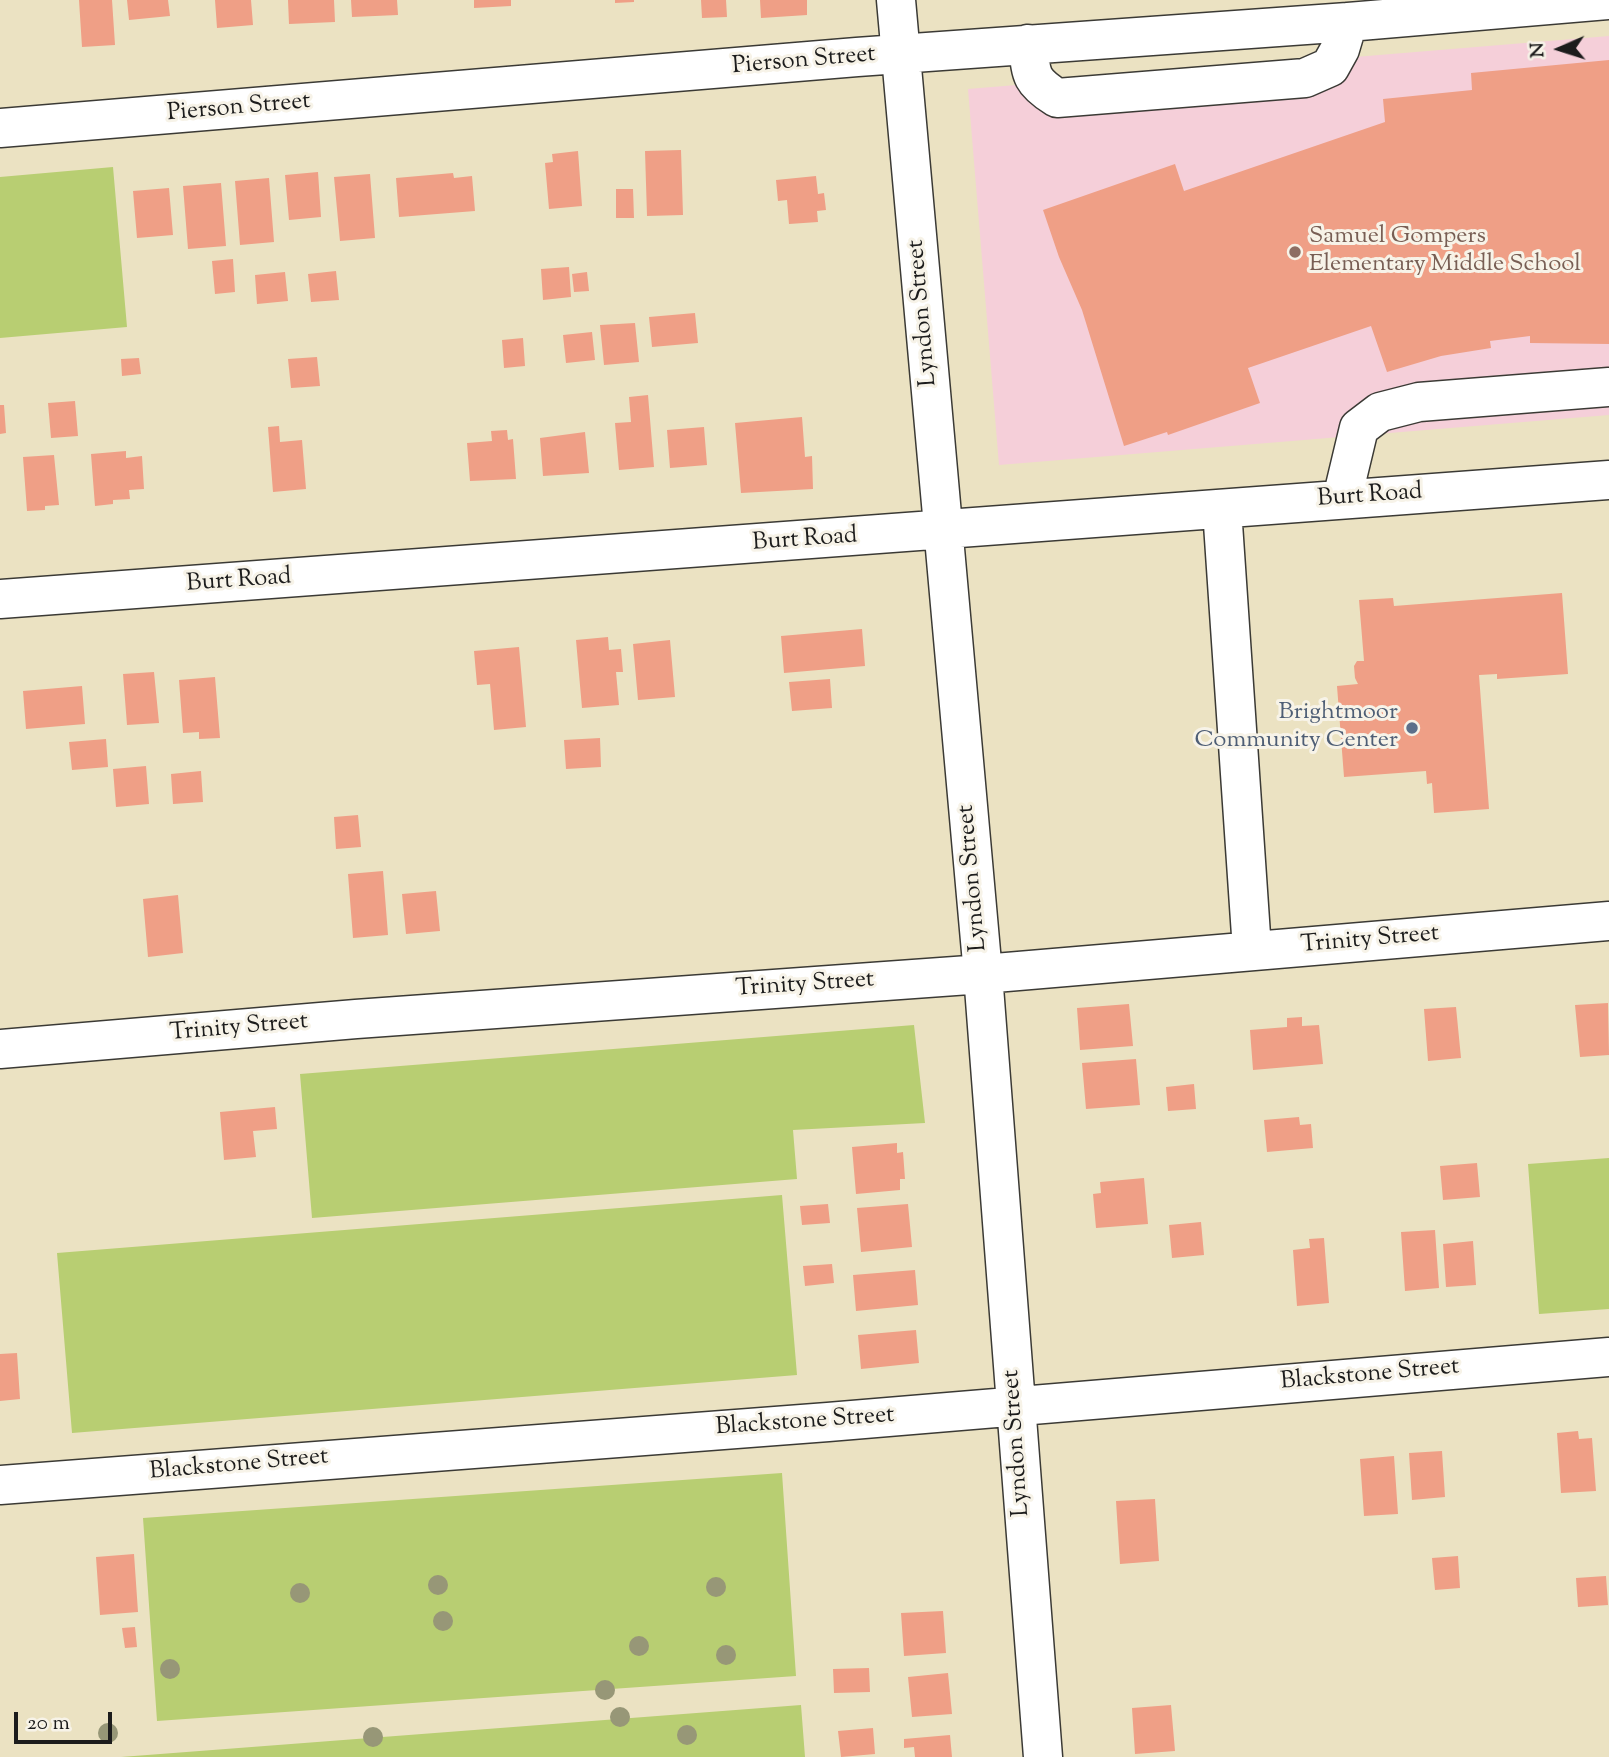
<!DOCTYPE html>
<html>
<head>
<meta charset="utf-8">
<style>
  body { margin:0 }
  #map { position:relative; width:1609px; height:1757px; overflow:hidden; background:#ebe2c2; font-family:"Sorts Mill Goudy",serif }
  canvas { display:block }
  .north { position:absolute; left:1525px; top:14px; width:70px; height:70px; -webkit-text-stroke:5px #f7f3e8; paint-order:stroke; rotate:267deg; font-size:19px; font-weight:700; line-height:28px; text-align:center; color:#1c1c1c }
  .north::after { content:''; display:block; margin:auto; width:24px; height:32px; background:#1c1c1c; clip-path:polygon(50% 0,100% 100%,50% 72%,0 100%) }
  .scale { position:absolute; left:14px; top:1712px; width:98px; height:32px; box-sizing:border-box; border:4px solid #1c1c1c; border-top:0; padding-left:9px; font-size:21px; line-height:24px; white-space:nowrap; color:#1c1c1c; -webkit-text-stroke:5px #f7f3e8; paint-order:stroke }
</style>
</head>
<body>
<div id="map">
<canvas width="1609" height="1757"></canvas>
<div class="north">N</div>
<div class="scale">20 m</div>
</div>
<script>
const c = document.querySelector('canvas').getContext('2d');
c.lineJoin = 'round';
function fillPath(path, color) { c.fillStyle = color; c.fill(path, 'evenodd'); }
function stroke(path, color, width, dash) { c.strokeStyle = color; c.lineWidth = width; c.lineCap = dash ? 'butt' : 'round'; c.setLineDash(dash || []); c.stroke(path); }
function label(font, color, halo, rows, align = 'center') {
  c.font = font + ' "Sorts Mill Goudy",serif'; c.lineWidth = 6; c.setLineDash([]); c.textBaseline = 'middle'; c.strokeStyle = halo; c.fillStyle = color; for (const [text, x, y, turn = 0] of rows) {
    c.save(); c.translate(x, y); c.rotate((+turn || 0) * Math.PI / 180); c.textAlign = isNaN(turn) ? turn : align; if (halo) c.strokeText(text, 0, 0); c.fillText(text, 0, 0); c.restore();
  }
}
fillPath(new Path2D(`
  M1609,36V415L999,465L968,89Z`), '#f5cfd9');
fillPath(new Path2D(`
  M113,167L127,327L0,338V177Z
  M914,1025L925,1123L793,1130L797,1179L312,1218L300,1074Z
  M1609,1158V1309L1539,1314L1528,1164Z
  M782,1195L797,1375L72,1433L57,1253Z
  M782,1473L796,1676L157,1721L143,1518Z
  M801,1705L805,1757H121Z`), '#b8ce72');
fillPath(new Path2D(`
  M79,0H112L115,45L82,47Z
  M127,0H168L170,16L129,20Z
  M215,0H251L253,25L217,28Z
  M288,0H334L335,22L289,24Z
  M351,0H397L398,15L352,17Z
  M474,0H511V6L474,8Z
  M615,0H634V2L615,3Z
  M701,0H726L727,17L702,18Z
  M760,0H807V15L761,18Z
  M1609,60V344L1530,343V336L1490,341L1491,348L1441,356L1387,372L1371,326L1248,368L1260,403L1168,435L1167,432L1124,446L1082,310L1059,257L1043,210L1175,164L1184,191L1385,122L1383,99L1472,90L1471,73Z
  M681,150L683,215L647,216L645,151Z
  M578,151L582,206L549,209L545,163L553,162L552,154Z
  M318,172L321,217L289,220L285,175Z
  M453,173L454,178L472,176L475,211L399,217L396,178Z
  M370,174L375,238L340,241L334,177Z
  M816,176L818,194L824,193L826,210L817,211L818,222L789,224L787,200L778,201L776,180Z
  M269,178L274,242L240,245L235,181Z
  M221,183L226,246L188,249L183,186Z
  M169,188L173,235L137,238L133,191Z
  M616,189H633L634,218H616Z
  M233,259L235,292L215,294L212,261Z
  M569,267L571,297L543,300L541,269Z
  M336,271L339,300L311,302L308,274Z
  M285,272L288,301L257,304L255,275Z
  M587,272L589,291L574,292L572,274Z
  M695,313L698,343L652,347L649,317Z
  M635,323L639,362L604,365L600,325Z
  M592,332L595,360L566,363L563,335Z
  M523,338L525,366L504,368L502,340Z
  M317,357L320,386L291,388L288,359Z
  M139,358L141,374L122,376L121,359Z
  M648,395L654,467L619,470L615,423L631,422L629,397Z
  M75,401L78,436L51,438L48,403Z
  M0,405H4L6,433L0,434Z
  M802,417L805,457L812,456L813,489L741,493L735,423Z
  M279,426L280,442L302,440L306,489L273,492L268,427Z
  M704,427L707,465L670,468L667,430Z
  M507,430L508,440L513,439L516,479L470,481L467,443L492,441L491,431Z
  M585,432L589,473L543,476L540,438Z
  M126,451V458L142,456L144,489L129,490L130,499L113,500V504L95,506L91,454Z
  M54,455L59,505L45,506V510L27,511L23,457Z
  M1562,593L1568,674L1497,679V674L1479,675L1489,809L1434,813L1432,783L1427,784L1426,771L1344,777L1337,686L1358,684L1355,678L1354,666L1357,661H1364L1359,600L1393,598L1394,606Z
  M862,629L865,666L784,673L781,636Z
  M608,637L609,650L621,649L623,672H616L619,705L582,708L576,640Z
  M670,640L675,697L638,700L633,644Z
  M519,647L526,727L494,730L490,684L477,685L474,651Z
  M154,672L159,723L127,725L123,674Z
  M215,677L220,738L199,739V732L183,733L179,680Z
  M830,679L832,708L792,711L789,682Z
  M82,686L85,724L26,729L23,691Z
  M600,738L601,767L566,769L564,740Z
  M106,739L108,767L72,770L69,742Z
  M146,766L149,804L116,807L113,769Z
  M201,771L203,802L173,804L171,774Z
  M358,815L361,847L336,849L334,817Z
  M383,871L388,935L353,938L348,874Z
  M436,891L440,931L406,934L402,894Z
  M178,895L183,953L148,957L143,899Z
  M1608,1003L1609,1055L1580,1057L1575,1005Z
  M1129,1004L1133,1046L1080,1050L1077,1008Z
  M1456,1007L1461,1058L1428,1061L1424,1009Z
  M1302,1017V1026L1319,1025L1323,1064L1253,1070L1250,1030L1287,1027V1018Z
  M1136,1059L1140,1105L1086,1109L1082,1063Z
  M1194,1084L1196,1109L1168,1111L1166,1087Z
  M275,1107L277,1129L253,1131L256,1157L224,1160L220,1112Z
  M1299,1117L1300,1125L1311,1124L1313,1148L1267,1152L1264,1120Z
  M897,1143V1153L903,1152L905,1179H900V1190L856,1194L852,1147Z
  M1477,1163L1480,1197L1443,1200L1440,1166Z
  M1144,1178L1148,1224L1096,1228L1093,1194L1101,1193L1100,1182Z
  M828,1204L830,1223L802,1225L800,1206Z
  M908,1204L912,1247L861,1252L857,1208Z
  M1201,1222L1204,1255L1172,1258L1169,1225Z
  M1435,1230L1439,1288L1405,1291L1401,1232Z
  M1324,1238L1329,1303L1297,1306L1293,1250L1310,1248L1309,1239Z
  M1473,1241L1476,1285L1446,1287L1443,1244Z
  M832,1264L834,1283L805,1286L803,1266Z
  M915,1270L918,1305L856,1311L853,1275Z
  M916,1330L919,1363L861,1369L858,1335Z
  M17,1353L20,1399L0,1401V1354Z
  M1578,1431L1579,1439L1592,1438L1596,1491L1561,1493L1557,1433Z
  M1442,1451L1445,1497L1412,1500L1409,1453Z
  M1394,1456L1398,1514L1364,1516L1360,1459Z
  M1155,1499L1159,1561L1120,1564L1116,1501Z
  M134,1554L138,1612L100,1615L96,1557Z
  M1458,1556L1460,1588L1435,1590L1432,1558Z
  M1606,1576L1608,1605L1578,1607L1576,1578Z
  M943,1611L946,1653L904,1656L901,1613Z
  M135,1627L137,1647L125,1648L122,1628Z
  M869,1668L870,1692L834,1693L833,1669Z
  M948,1673L952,1714L912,1717L908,1677Z
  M1171,1705L1175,1751L1135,1754L1132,1708Z
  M873,1728L875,1754L841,1757L838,1731Z
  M950,1735L952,1757H915L914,1747L904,1748V1739Z`), '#ef9f86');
const minor = new Path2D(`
  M896,0L983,974L1043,1757
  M1028,44C1031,75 1030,81 1057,98L1305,78L1330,67L1340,49L1348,22
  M0,128L857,57L1348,22L1609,0
  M1342,499L1359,428L1380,412L1419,402L1609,387
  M1222,509L1252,950
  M0,599L1609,480
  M0,1049L356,1019L983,974L1609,921
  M0,1485L828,1422L1609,1357`);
stroke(minor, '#3b3a35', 41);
stroke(minor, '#fff', 38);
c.fillStyle = '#979777';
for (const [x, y] of [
  [438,1585],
  [716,1587],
  [300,1593],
  [443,1621],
  [639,1646],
  [726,1655],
  [170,1669],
  [605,1690],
  [620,1717],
  [108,1733],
  [687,1735],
  [373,1737]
]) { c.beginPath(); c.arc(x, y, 10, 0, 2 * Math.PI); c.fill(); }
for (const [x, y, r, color] of [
  [1295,252,7,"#8d6e63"],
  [1412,728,7,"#5c6f8a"]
]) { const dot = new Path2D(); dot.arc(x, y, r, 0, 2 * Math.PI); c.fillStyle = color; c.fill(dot); stroke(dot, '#f7f3e8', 2.5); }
label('24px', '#1c1c1c', '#f7f3e8', [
  ["Pierson Street",804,62,-5],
  ["Pierson Street",239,109,-5],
  ["Lyndon Street",924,313,-95],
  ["Burt Road",1370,497,-4],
  ["Burt Road",805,541,-4],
  ["Burt Road",239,582,-4],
  ["Lyndon Street",974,878,-95],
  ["Trinity Street",1370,941,-5],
  ["Trinity Street",805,986,-4],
  ["Trinity Street",239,1029,-5],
  ["Blackstone Street",1370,1376,-5],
  ["Blackstone Street",805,1423,-4],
  ["Lyndon Street",1018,1443,-94],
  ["Blackstone Street",239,1466,-5]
]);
label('24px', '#785e54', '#f7f3e8', [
  ["Samuel Gompers",1309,238],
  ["Elementary Middle School",1309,266]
], 'left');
label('24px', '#4e5e75', '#f7f3e8', [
  ["Brightmoor",1398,714],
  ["Community Center",1398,742]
], 'right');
</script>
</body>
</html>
